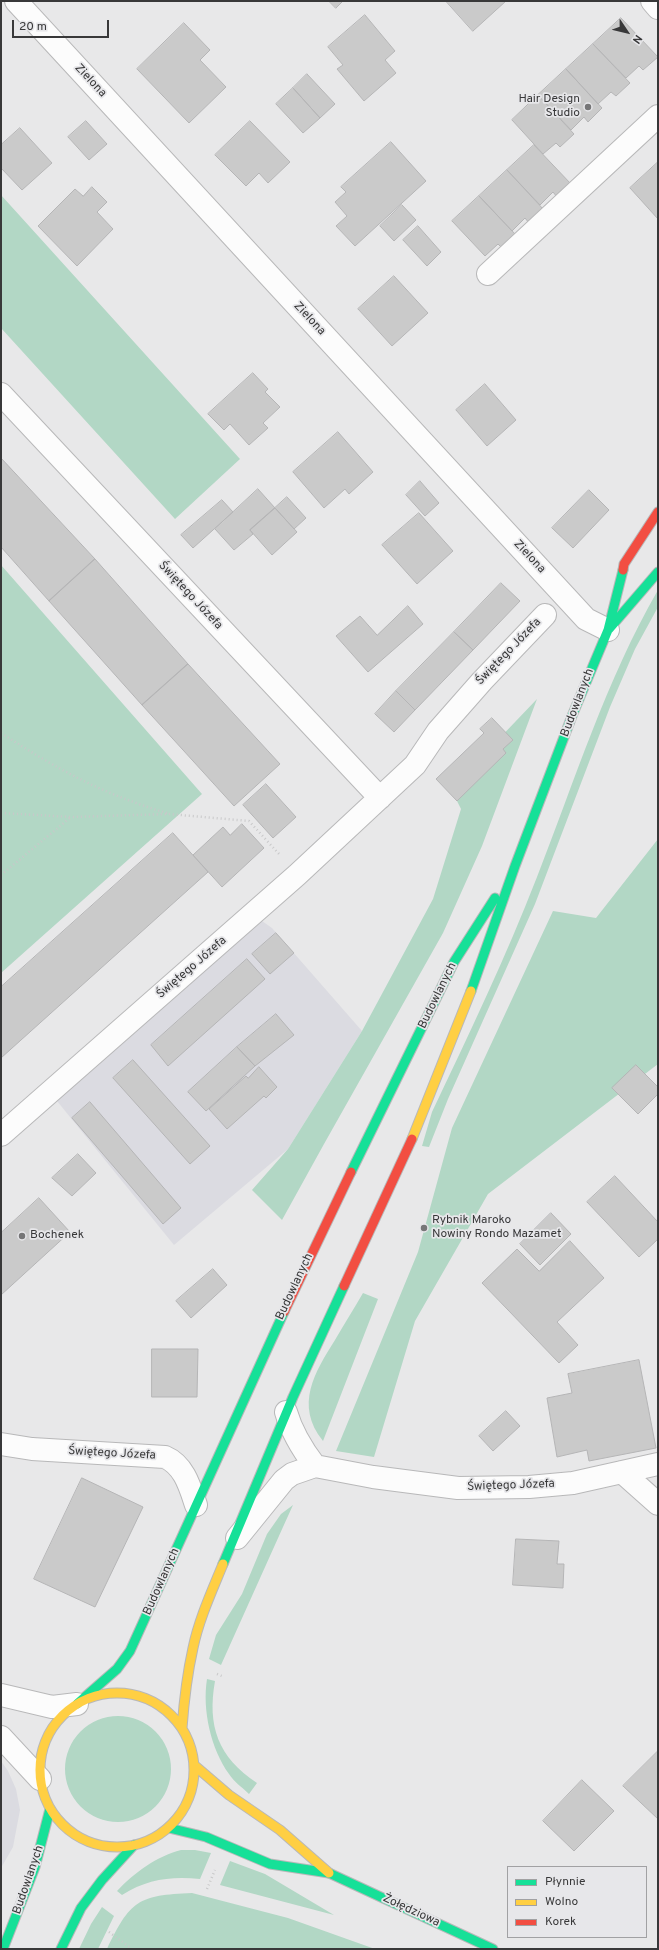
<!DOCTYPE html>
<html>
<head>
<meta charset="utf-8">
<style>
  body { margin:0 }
  #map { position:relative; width:659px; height:1950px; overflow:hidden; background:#e8e8e9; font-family:Overpass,sans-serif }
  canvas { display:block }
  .frame { position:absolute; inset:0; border:2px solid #383839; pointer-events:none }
  .legend { position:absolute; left:507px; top:1866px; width:140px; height:72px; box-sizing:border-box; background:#e7e7ea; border:1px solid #a1a1a3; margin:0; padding:5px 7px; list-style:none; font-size:12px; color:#383839 }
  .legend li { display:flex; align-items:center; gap:8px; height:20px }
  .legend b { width:20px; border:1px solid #a1a1a3 }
  .north { position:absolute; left:607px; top:12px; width:40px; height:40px; -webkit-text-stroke:3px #e7e7ea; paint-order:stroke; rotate:125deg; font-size:11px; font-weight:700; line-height:16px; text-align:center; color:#383839 }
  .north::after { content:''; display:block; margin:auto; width:14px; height:18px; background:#383839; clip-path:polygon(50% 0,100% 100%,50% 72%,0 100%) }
  .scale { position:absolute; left:12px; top:20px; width:97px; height:18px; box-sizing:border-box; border:2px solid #383839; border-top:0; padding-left:5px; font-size:12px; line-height:14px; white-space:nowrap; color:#383839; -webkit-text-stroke:3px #e7e7ea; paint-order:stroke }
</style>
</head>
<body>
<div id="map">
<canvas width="659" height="1950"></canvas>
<div class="frame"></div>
<ul class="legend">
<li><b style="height:5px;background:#16e098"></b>Płynnie</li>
<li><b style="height:5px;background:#ffcf43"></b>Wolno</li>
<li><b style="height:5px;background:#f24e42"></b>Korek</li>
</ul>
<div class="north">N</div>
<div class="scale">20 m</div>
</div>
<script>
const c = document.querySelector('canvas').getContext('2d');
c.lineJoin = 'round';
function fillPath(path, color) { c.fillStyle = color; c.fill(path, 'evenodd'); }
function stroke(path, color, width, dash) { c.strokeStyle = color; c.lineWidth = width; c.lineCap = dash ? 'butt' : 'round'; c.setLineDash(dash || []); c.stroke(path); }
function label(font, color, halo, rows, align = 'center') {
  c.font = font + ' Overpass,sans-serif'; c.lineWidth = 3.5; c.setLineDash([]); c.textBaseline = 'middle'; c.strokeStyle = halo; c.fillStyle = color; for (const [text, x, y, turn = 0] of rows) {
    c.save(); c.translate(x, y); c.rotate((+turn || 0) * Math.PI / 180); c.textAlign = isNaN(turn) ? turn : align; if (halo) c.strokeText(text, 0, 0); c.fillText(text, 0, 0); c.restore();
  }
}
fillPath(new Path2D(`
  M262,921L272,928L362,1031L288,1149L174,1245L57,1101Z
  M1,1761L8,1771L16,1789L20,1810L13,1847L1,1868Z`), '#dbdbe1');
fillPath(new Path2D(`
  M1,195L240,459L175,519L1,328Z
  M1,565L202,794L1,973Z
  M658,590V607L635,649L610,707L535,904L448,1099L429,1147L422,1146L432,1112C469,1034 506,957 537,877C575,780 606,680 658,590Z
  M537,699L482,846L443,933L324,1144L282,1220L252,1190L288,1149L362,1031L433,899L461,809L451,789Z
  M658,839V1064L488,1194L415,1321L374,1457L336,1451L418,1252L452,1128L553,911L596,918Z
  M363,1293L378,1299L323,1441C294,1405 315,1372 335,1340C344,1324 354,1309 363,1293Z
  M293,1505L283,1527L221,1665L209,1659L216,1635L242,1594L267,1534L281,1514Z
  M207,1679L215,1681C207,1726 218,1757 257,1783L249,1794C242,1787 234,1782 229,1774C211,1749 202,1710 207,1679Z
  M65 1769a53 53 0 1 1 106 0a53 53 0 1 1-106 0Z
  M181,1850H195L211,1853L200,1879C172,1876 147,1879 122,1895L117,1891C134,1873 157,1856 181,1850Z
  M230,1861L265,1874L334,1915L220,1885Z
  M192,1893L288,1918L375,1949H107C130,1901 138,1895 192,1893Z
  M102,1907L114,1916L98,1949H79L91,1924Z`), '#b2d7c5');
const building = new Path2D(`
  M329,1H343L336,8Z
  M446,1H506L473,31Z
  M365,15L395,51L385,60L396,73L364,101L337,69L343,65L328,47Z
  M621,18L658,57L643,70L639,66L626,78L593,44Z
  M184,23L210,50L200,60L226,87L189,123L137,69Z
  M593,44L630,83L616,96L611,92L598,104L566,69Z
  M566,69L602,108L588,122L584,117L571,130L538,95Z
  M307,74L335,104L320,118L293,88Z
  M293,88L320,118L303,133L276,104Z
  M538,95L574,134L560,147L556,143L543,154L512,120Z
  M86,121L107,144L89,160L68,137Z
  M250,121L290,162L268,183L259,173L246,186L215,155Z
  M20,128L52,163L22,190L1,168V145Z
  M391,142L426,181L355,246L336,226L347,216L335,202L346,192L341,187Z
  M534,145L571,184L557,197L553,192L540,205L507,170Z
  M658,162V219L630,188Z
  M507,170L544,210L529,223L525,218L512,231L479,196Z
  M92,187L107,202L97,212L113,229L77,266L38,226L75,189L83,196Z
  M479,196L516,235L502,248L498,244L485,256L452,221Z
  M402,205L416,220L394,241L380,226Z
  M418,226L441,252L427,266L403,240Z
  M394,276L428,313L392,346L358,309Z
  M253,373L268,389L265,392L280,407L263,423L268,428L249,445L230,424L224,430L208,414Z
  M485,384L516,420L487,446L456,410Z
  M338,432L373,472L349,494L345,489L324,508L293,472Z
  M1,458L95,559L49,601L1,547Z
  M420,481L439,503L425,516L406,495Z
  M258,489L275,508L250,530L253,534L234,550L215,529Z
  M589,490L609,510L573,548L552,528Z
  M287,497L306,518L294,529L275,508Z
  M222,500L233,512L193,548L181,535Z
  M275,508L297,532L272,555L250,530Z
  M419,513L453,551L417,584L382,545Z
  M95,559L188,664L142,705L49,601Z
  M501,583L520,601L473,650L454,632Z
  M408,606L423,624L368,672L336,636L360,616L377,635Z
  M454,632L473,650L415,710L396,691Z
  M188,664L280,764L234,806L142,705Z
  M396,691L415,710L394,732L375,714Z
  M492,718L513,740L503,749L506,753L457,801L436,779L484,733L480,729Z
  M266,784L296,817L273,838L243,805Z
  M242,824L264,848L222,887L193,855L223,827L230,835Z
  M173,833L208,872L1,1058V987Z
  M276,933L294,953L270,974L252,954Z
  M247,959L265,979L168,1066L151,1045Z
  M276,1014L294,1035L255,1066L237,1047Z
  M237,1047L255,1066L206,1111L188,1092Z
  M133,1060L210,1146L190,1164L113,1078Z
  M636,1065L658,1087V1094L638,1114L612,1088Z
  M259,1067L277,1087L266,1098L264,1096L227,1129L209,1109L246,1076L248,1078Z
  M90,1102L181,1208L163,1224L72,1118Z
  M78,1154L96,1173L72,1196L52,1178Z
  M615,1176L658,1222V1239L639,1257L587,1202Z
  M39,1198L70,1232L1,1295V1233Z
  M551,1213L571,1234L540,1265L520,1244Z
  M570,1241L604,1278L557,1322L578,1345L559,1363L482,1283L517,1249L539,1271Z
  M213,1269L227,1285L191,1318L176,1301Z
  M152,1349H198L197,1397H152Z
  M639,1360L656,1448L589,1461L587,1450L557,1457L547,1398L572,1393L568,1374Z
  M506,1411L520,1426L493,1451L479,1436Z
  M82,1478L143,1507L95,1607L34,1579Z
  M516,1539L559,1541L557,1564H564L563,1588L513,1585Z
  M658,1751V1819L623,1786Z
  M582,1780L614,1811L574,1851L543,1821Z`);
fillPath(building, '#cacaca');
stroke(building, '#b5b5b6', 1);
const street = new Path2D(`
  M16,1L550,580L586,619L608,630
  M652,1L658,8
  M488,274L658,116
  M1,394L380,798
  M1,1135L297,875L415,765L438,731L482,681L545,615
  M286,1412C292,1433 302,1449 315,1466
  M1,1444L32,1449L165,1457C184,1465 190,1487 196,1505
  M622,1472L658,1504
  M237,1538L284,1480L292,1474L315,1466L373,1477L458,1488L529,1487L573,1483L658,1464
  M1,1695L52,1707L77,1704
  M1,1737L40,1779`);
const fast = new Path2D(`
  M609,629L658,572
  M471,991L515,866L572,716L608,630L623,570
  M351,1172L454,962L495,898
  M223,1564L293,1397L344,1286
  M77,1704L117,1669L130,1651L284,1312
  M169,1828L206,1837L270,1864L329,1873L493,1949
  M3,1949L35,1867L50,1809
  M61,1949L81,1908L102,1880L134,1845`);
const slow = new Path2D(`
  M412,1139L471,991
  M40 1770a77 77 0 1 1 154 0a77 77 0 1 1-154 0Z
  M182,1728C184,1701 187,1675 193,1648C199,1619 212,1591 223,1564
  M194,1765L229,1795L280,1830L329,1873`);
const jam = new Path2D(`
  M623,570L624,564L658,512
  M344,1286L412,1139
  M284,1312L351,1172`);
stroke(street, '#b8b8b9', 24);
stroke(fast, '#b8b8b9', 11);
stroke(slow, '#b8b8b9', 11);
stroke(jam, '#b8b8b9', 11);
stroke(new Path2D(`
  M1,733C57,769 102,794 167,813
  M1,813L72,817L169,814L249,821L279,854
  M1,875L71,817
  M217,1674L224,1677
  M207,1889L215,1870
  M109,1932L132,1949`), '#c8c8c9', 2.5, [1, 3]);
stroke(street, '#fcfcfc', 22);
stroke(fast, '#16e098', 9);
stroke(slow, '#ffcf43', 9);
stroke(jam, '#f24e42', 9);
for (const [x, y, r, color] of [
  [588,107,4,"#767677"],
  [424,1228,4,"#767677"],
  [22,1236,4,"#767677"]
]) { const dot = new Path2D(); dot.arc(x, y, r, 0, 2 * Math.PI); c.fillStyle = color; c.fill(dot); stroke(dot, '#e7e7ea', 1.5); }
label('12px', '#383839', '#e7e7ea', [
  ["Zielona",90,81,47],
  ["Zielona",309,319,47],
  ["Zielona",529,557,47],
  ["Świętego Józefa",190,596,47],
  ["Świętego Józefa",509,652,-46],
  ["Budowlanych",578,703,-69],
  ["Świętego Józefa",192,968,-41],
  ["Budowlanych",438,996,-64],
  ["Budowlanych",295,1287,-65],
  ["Świętego Józefa",112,1454,3],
  ["Świętego Józefa",511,1486,-2],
  ["Budowlanych",162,1582,-66],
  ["Budowlanych",29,1880,-71],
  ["Żołędziowa",411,1911,25]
]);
label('12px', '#383839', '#e7e7ea', [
  ["Hair Design",580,100,"right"],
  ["Studio",580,114,"right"],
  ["Rybnik Maroko",432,1221],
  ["Nowiny Rondo Mazamet",432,1235],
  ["Bochenek",30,1236]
], 'left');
</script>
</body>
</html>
